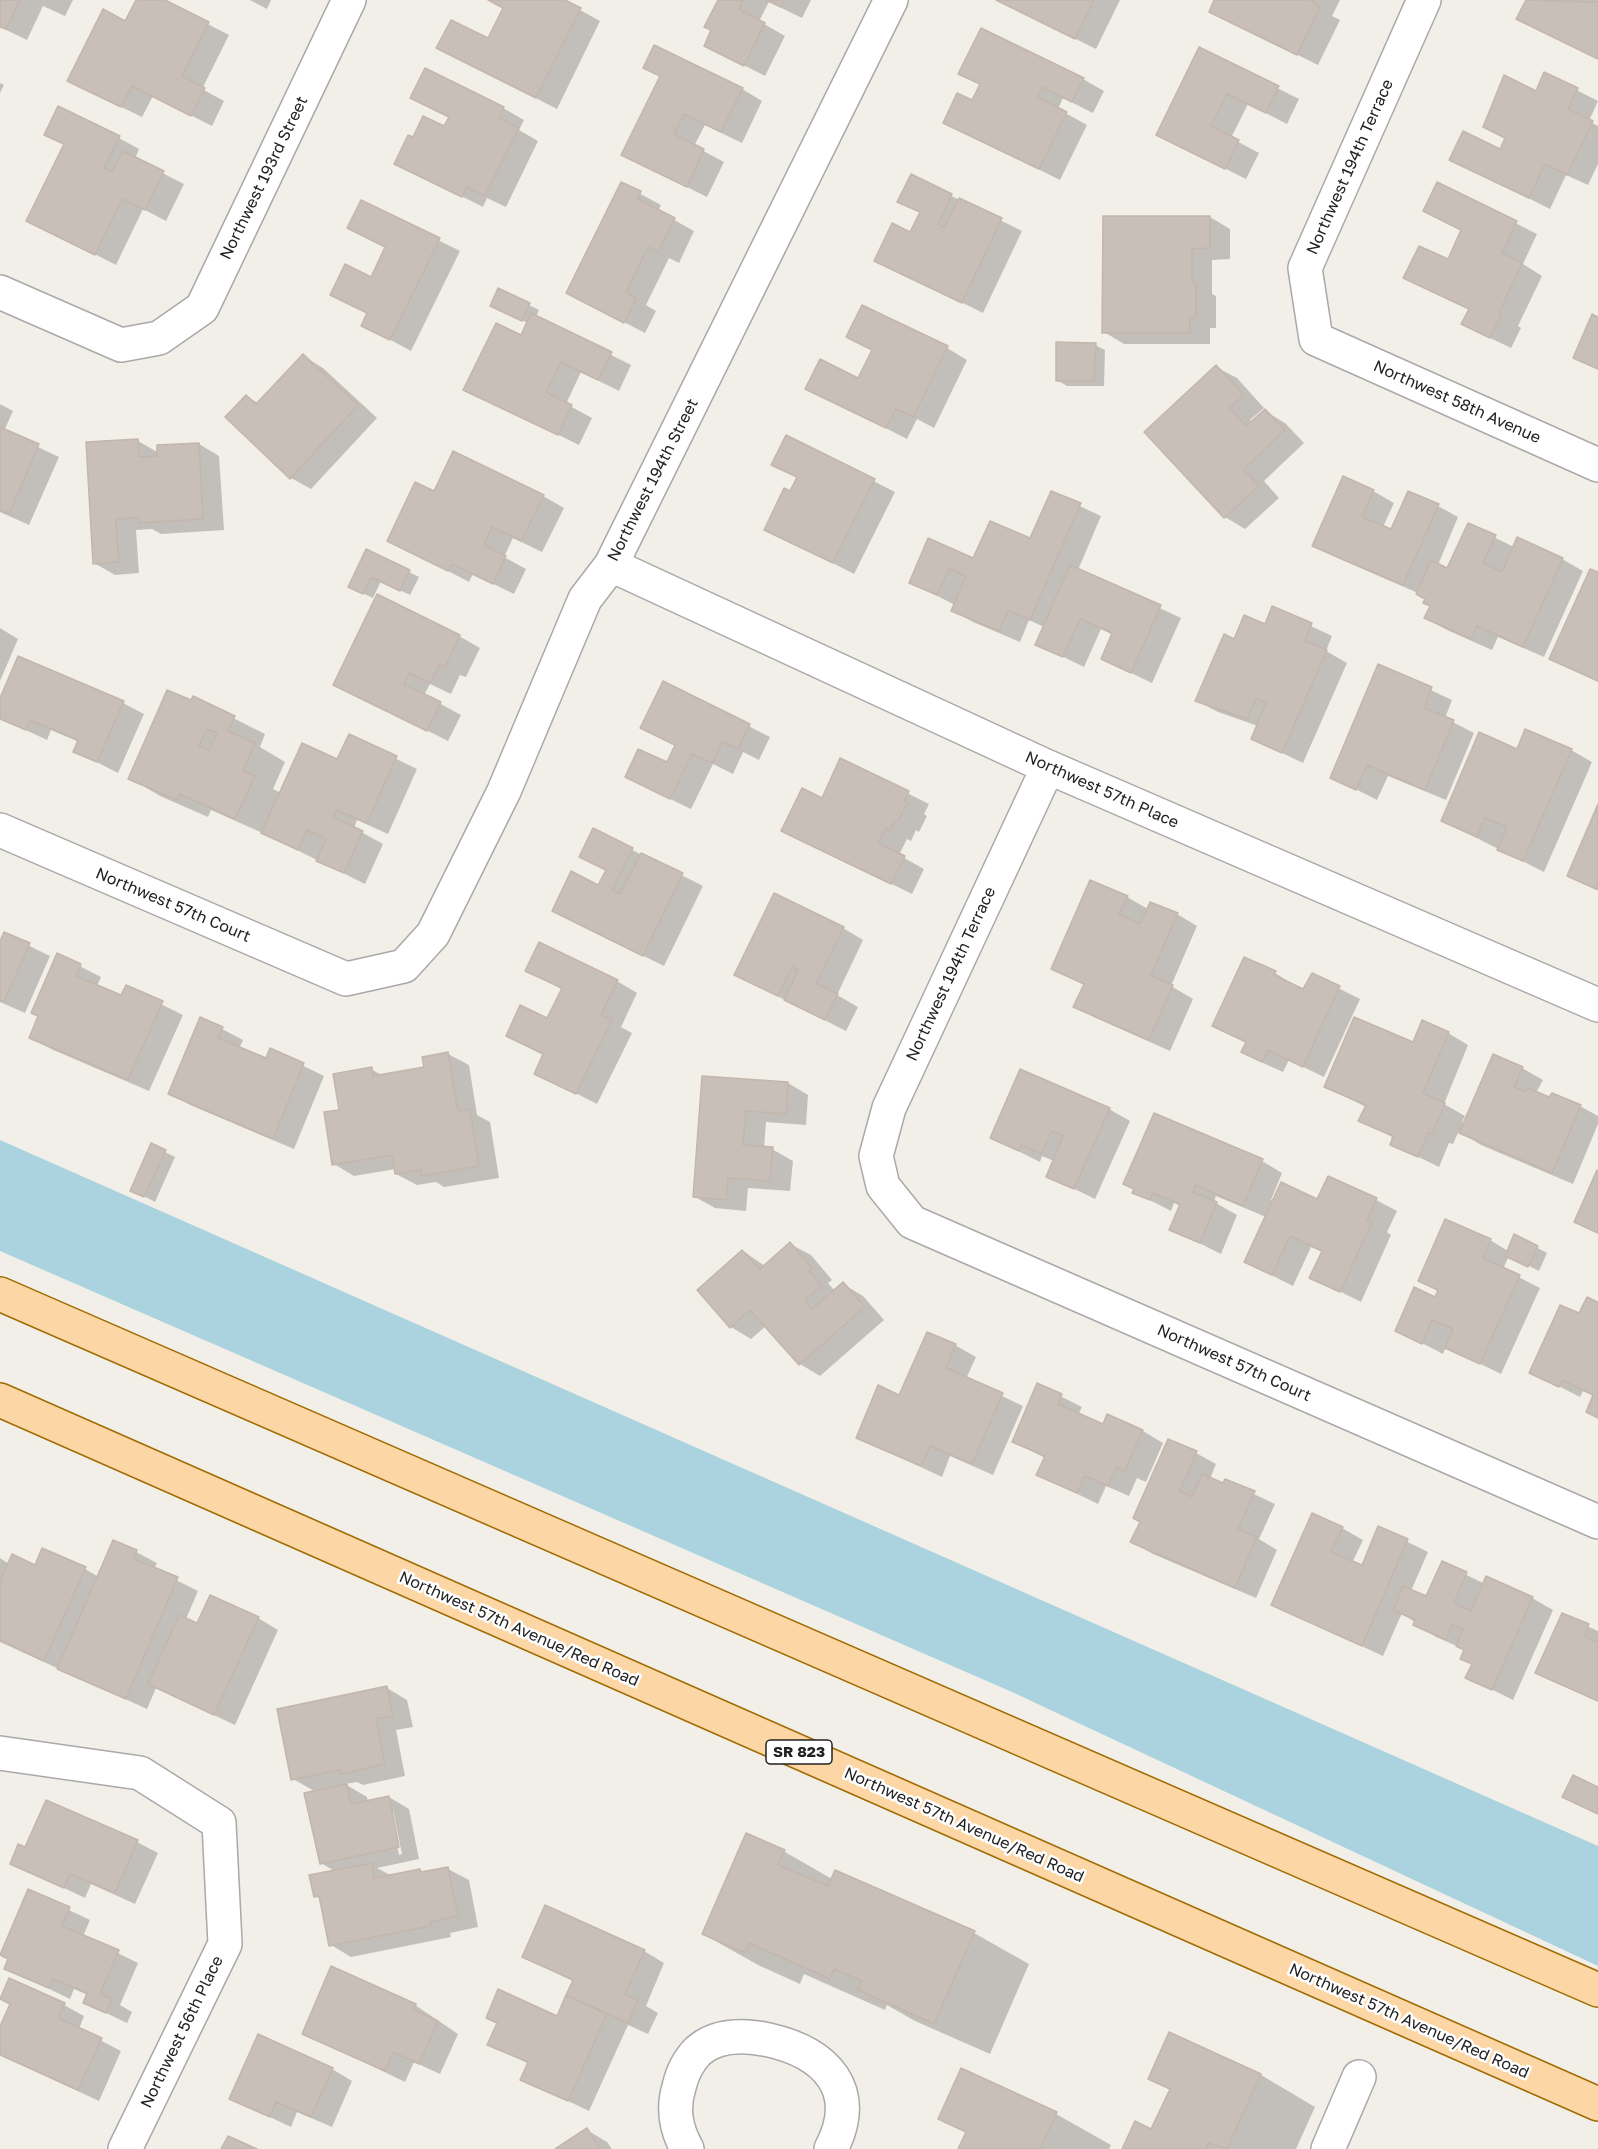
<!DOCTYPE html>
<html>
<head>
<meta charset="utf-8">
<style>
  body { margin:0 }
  canvas { display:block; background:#f2efe9 }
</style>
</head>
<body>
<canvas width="1598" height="2149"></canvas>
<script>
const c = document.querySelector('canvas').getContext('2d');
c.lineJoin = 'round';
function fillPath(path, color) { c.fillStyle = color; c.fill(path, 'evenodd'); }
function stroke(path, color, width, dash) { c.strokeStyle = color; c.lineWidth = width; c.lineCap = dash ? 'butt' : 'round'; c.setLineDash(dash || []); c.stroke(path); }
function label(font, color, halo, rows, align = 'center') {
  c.font = font + ' "Golos Text",sans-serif'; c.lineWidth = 5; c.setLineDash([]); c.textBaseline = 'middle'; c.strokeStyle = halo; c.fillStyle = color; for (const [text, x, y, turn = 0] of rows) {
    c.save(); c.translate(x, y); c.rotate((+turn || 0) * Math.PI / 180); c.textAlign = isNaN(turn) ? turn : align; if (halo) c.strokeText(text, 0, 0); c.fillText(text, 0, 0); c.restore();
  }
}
fillPath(new Path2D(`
  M0,1140L1598,1846V1966L1012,1692L0,1251Z`), '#aad3df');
fillPath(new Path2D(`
  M0,0H73L65,16L43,6L27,40L0,27Z
  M138,0H161L229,35L202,89L224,101L212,126L153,96L142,117L90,92Z
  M250,0H271L267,9Z
  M490,0H562L600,21L557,109L438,48L489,40L504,8Z
  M720,0H811L802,18L769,2L759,21L785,36L765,76L706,46L713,30Z
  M997,0H1120L1096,49Z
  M1216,0H1340L1332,16L1340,20L1318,65L1211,12Z
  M1527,0H1598V59L1518,19Z
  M1200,49L1299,99L1287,124L1248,104L1231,138L1259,153L1246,179L1158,135Z
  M960,73L1083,79L1104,91L1093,113L1063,98L1058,109L1087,125L1060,180L945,123L972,102L981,85Z
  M1545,74L1598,101L1589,121L1598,126V164L1588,185L1566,175L1550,209L1451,159L1501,151L1506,139L1485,127L1537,93Z
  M661,76L742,89L762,101L742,143L705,125L694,146L724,162L707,197L623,155Z
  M0,83L4,85L0,93Z
  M503,108L524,120L519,130L538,141L506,207L487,198L483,207L396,163L414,139Z
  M46,134L119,138L139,149L135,159L184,184L166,221L143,209L116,265L28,220L65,145Z
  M911,176L1022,231L983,313L876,260L911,234L921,213L899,201Z
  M622,184L661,205L658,211L694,231L679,263L669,258L646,305L656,311L645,333L568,293Z
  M1438,184L1537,234L1523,264L1542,276L1518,326L1521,328L1511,348L1484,335L1470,310L1405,277L1448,261L1462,231L1425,211Z
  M362,202L460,251L411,351L363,325L368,314L332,295L372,279L386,248L349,228Z
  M1210,217L1230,229V259L1212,260V294L1216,296V328H1210V344H1124L1104,332Z
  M529,305L539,310L536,317L631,365L619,391L581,372L566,404L592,418L579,445L465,389L521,337L528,323L501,311Z
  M848,337L947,348L967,360L934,428L917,419L907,439L807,388L859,380L873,351Z
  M1095,345L1105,350L1104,386H1067L1057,380Z
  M303,356L323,368L377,418L311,489L291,478L246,396L258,403Z
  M1216,367L1237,378L1264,408L1250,420L1252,423L1265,411L1285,423L1304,443L1264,481L1279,498L1245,529L1225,517Z
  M0,404L13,411L4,431L59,457L29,525L0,512Z
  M787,437L895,492L854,574L766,529L798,478L773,464Z
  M138,441L159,453L199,444L219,456L224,530L161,534L152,529L136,530L139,573L115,575L94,563Z
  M1373,491L1394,503L1383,527L1391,531L1438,506L1458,517L1438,565L1448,570L1469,525L1514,547L1562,559L1583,571L1544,657L1498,637L1492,650L1447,630L1426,618L1431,606L1418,593L1335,557L1314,546Z
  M434,493L543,496L564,508L542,552L513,538L504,557L526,569L514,594L473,574L469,582L389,540Z
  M1052,493L1101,516L1078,570L1181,618L1152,683L1102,659L1113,635L1101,629L1084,667L1037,644L1044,627L1029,620L1020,642L973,622L953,610L955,605L910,582L929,540L974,560L1031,540Z
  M367,551L419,577L410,595L381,581L373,598L360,592Z
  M1598,574V682L1551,658Z
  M1273,608L1332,636L1326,651L1347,663L1303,763L1253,739L1258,726L1218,712L1197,701L1235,641L1266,626Z
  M0,628L18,639L0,681Z
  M459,636L480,648L466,677L460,675L451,694L430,684L424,695L461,715L448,741L335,684Z
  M1379,666L1452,700L1445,718L1474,733L1446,800L1388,776L1377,800L1332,777Z
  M664,683L770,737L759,760L743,752L733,774L713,764L691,809L647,788L667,765L676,746L642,728Z
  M193,698L265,734L260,747L285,762L273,789L281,793L338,761L349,736L417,769L388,834L357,820L354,828L383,844L365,884L267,835L211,810L208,817L160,796L130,778Z
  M0,701L123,703L144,714L118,773L75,751L79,742L51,730L47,740L0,718Z
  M1571,750L1592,762L1544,872L1443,821L1517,751Z
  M841,760L929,804L924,814L927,816L919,832L916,830L911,841L907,839L899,855L924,869L912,894L783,830L822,800Z
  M1598,808V891L1569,875Z
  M593,830L703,886L664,966L574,922L607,871L581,856Z
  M1127,897L1148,909L1177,914L1197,926L1171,986L1193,999L1170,1051L1096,1018L1075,1007L1085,985L1053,969Z
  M843,928L863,940L837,995L858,1007L846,1031L736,975Z
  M5,934L50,956L25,1013L0,1002V944Z
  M58,955L101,977L97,986L122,997L126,987L183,1015L149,1091L51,1049L31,1037Z
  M527,970L617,981L637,993L621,1027L632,1033L597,1104L536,1073L544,1055L508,1036L548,1020L563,990Z
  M1275,973L1304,991L1312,975L1360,999L1324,1077L1289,1060L1283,1072L1263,1063L1243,1052L1247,1043L1214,1026Z
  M222,1029L243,1040L239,1049L267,1060L271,1050L324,1076L294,1149L190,1105L170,1093Z
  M1448,1033L1468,1045L1444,1104L1465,1116L1462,1122L1465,1124L1522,1068L1543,1080L1536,1093L1580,1106L1598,1116V1124L1573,1184L1481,1145L1459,1131L1453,1144L1449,1143L1439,1167L1392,1144L1394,1138L1360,1120L1366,1107L1326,1087L1414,1044Z
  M448,1054L469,1065L477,1115L490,1122L499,1178L444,1187L436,1182L417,1185L396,1174V1169L354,1176L334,1164L341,1111L371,1069L383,1076L425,1069Z
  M703,1077L788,1083L808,1095L806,1125L766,1122L764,1148L772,1149L793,1161L790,1191L748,1188L746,1211L715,1208L695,1197Z
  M1109,1109L1130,1121L1095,1199L1048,1176L1054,1161L1042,1156L1040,1162L992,1138Z
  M165,1152L175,1157L155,1202L132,1190Z
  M1262,1161L1282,1173L1271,1200L1273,1201L1376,1200L1397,1211L1387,1232L1391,1235L1361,1302L1311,1277L1323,1252L1311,1247L1293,1286L1245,1262L1266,1217L1216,1196L1214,1202L1237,1215L1221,1254L1171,1229L1181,1206L1174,1203L1171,1211L1134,1192L1135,1190L1125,1184Z
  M1515,1236L1547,1253L1539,1271L1509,1256L1503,1269L1540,1288L1501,1374L1446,1347L1443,1354L1397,1330L1436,1299L1439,1292L1420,1280L1490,1240L1508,1251Z
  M790,1244L811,1255L832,1280L828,1283L835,1291L843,1284L863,1296L884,1320L820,1376L800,1364L766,1326L751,1339L731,1327L743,1251L765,1266Z
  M1598,1303V1418L1595,1396L1583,1391L1580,1397L1531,1372L1580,1315Z
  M955,1345L976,1357L966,1379L1023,1406L993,1475L950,1456L942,1477L857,1437Z
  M1038,1385L1082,1407L1078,1415L1104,1426L1143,1431L1163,1443L1146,1482L1137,1478L1129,1496L1106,1486L1098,1504L1038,1475L1045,1458L1014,1442Z
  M1196,1453L1216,1464L1210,1479L1224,1485L1226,1481L1275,1504L1259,1539L1277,1550L1256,1598L1153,1554L1132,1542Z
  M1342,1528L1363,1540L1352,1563L1362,1567L1379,1528L1428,1552L1411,1591L1427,1598L1442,1563L1485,1584L1532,1598L1553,1610L1513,1700L1467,1677L1473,1665L1466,1650L1436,1637L1402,1613L1383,1656L1273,1605Z
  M136,1552L157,1563L154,1569L198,1591L186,1619L198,1625L258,1618L278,1630L235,1725L156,1688L147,1709L0,1642V1558L9,1564L85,1569L99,1577Z
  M1563,1615L1598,1631V1702L1537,1672Z
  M387,1688L407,1700L413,1727L396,1730L405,1776L363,1785L357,1782L345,1784L367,1797L368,1802L389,1797L409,1809L419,1859L377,1868L392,1876L448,1869L469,1880L478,1927L450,1933L451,1937L351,1957L331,1945L322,1900L316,1896L336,1872L321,1863L316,1792L293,1779ZM390,1811H393L402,1854L399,1855Z
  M747,1835L785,1852L832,1879L974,1933L1029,1964L990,2054L915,2021L887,2005L885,2010L804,1974L800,1984L758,1965L703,1934Z
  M137,1842L158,1853L135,1904L91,1884L85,1898L12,1863L26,1849Z
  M29,1891L90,1920L83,1936L138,1963L120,2005L132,2012L127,2023L85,2003L88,1995L74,1989L70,1999L6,1968Z
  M644,1951L664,1963L646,2006L658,2013L648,2034L628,2025L589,2111L522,2079L529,2064L489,2044L557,2018L573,1981L524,1957Z
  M64,2005L84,2016L79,2029L121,2051L99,2101L0,2055V2029Z
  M415,2005L458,2034L440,2074L414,2062L405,2082L304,2033Z
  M1170,2034L1261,2075L1315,2107L1296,2149H1124L1152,2131L1171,2090L1150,2078Z
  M332,2069L352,2081L332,2127L297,2112L291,2127L230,2098Z
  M1056,2114L1111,2145L1109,2149H960L967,2133L940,2118Z
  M587,2130L607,2142L612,2149H558Z`), '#0003');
const building = new Path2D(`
  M0,0H20L6,29L0,27Z
  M136,0H165L209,22L182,76L205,88L191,116L132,86L121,107L67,81L103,9L125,21Z
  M488,0H565L581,8L536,98L436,48L451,20L488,38L503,8Z
  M718,0H743L739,9L765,23L744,66L704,46L711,30L704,27Z
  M766,0H785L781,7Z
  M996,0H1094L1075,39Z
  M1214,0H1314L1312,3L1320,7L1297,55L1209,12Z
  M1526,0L1598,2V59L1516,19Z
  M981,28L1084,78L1072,102L1042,87L1037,97L1067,112L1039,169L943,123L957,93L972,100L980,84L958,74Z
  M654,45L743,88L721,132L684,114L674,134L704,149L687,187L621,155L660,76L643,68Z
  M1199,47L1279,86L1266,113L1227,94L1211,126L1239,140L1225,169L1156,135Z
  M425,68L504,107L499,118L519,128L485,196L467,187L462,197L394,164L408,135L413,137L423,116L444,126L449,117L410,98Z
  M1544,72L1578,88L1568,109L1593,121L1567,175L1545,164L1529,198L1449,160L1463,131L1500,149L1505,138L1483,127L1504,75L1536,91Z
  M58,106L120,136L104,168L112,172L123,151L164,171L145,210L122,199L95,255L26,221L64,144L44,135Z
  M911,174L952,194L938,224L944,227L959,198L1002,218L962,303L874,261L892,223L910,232L920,212L897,202Z
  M621,182L641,191L638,199L675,218L658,252L648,247L626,292L636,298L624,323L566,293Z
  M1437,182L1517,221L1502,253L1522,263L1499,313L1502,314L1490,338L1461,324L1469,309L1403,278L1419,246L1448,259L1461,230L1423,211Z
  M361,200L440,238L390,340L361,326L367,313L330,295L345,264L371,277L385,247L347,228Z
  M1103,216H1210V248L1192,249V282L1196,283V317H1190V333H1102Z
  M498,288L530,303L522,321L490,306Z
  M862,305L948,346L913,417L896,409L886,428L805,389L820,359L858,378L872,350L846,337Z
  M531,313L612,352L598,380L561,362L546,392L572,405L558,435L463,390L496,323L521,335Z
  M1592,314L1598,317V369L1573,358Z
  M1056,342L1096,343L1094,381H1056Z
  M303,354L358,405L290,479L225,417L246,395L256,404Z
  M1216,365L1244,395L1230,408L1246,426L1265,409L1285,430L1244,469L1259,486L1224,518L1144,432Z
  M0,427L39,444L9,514L0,510Z
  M786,435L875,479L833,563L764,530L784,488L790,491L797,477L771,465Z
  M138,439L139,457L157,456V445L199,443L203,519L139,523V518L116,519L119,562L93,564L86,442Z
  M453,451L544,495L521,541L492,527L484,545L506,556L493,584L452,564L448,571L387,541L415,482L434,491Z
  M1343,476L1374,490L1362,517L1391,529L1408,491L1439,504L1403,585L1312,546Z
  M1051,491L1081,503L1030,620L1008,610L999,631L951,611L966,576L949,568L937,595L909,583L928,538L973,558L990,521L1030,538Z
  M1468,523L1496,535L1483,563L1502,572L1517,537L1563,558L1523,647L1477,626L1471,639L1424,618L1430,606L1423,603L1425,599L1416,594L1431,560L1447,568Z
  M366,549L410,570L400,591L371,577L363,594L348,587Z
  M1070,565L1161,605L1131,673L1101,659L1112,633L1080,619L1063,657L1035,645Z
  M1590,569L1598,572V681L1549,659Z
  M377,594L460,635L445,667L440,664L430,683L409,673L404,684L441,702L427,731L333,685Z
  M1272,606L1312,623L1305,641L1327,650L1282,753L1251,739L1266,703L1256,698L1247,719L1195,701L1224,634L1234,639L1244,615L1265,624Z
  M18,656L124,701L97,762L73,752L78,740L30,720L26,730L0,719V698Z
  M1378,664L1432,687L1424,708L1454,720L1425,790L1367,765L1356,790L1330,778Z
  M663,681L750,724L738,749L722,742L712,763L692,754L670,799L625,777L638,749L667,762L675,745L640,728Z
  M167,690L191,700L193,696L235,716L228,731L255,743L243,771L255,776L235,819L180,794L177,800L128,779ZM207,729L217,733L209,750L199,746Z
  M1525,729L1572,749L1523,861L1497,850L1507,827L1485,818L1477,837L1441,821L1479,732L1517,749Z
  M349,734L397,756L367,823L336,810L333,817L363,831L344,873L316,861L326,839L307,830L298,850L261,833L302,743L337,759Z
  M840,758L909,791L904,801L908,802L898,821L895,820L890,831L886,828L878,843L905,856L891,884L781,831L802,788L822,798Z
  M1598,804V883L1596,889L1567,876Z
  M593,828L633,848L612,890L620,894L641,853L683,873L643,956L552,911L571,871L598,885L606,870L579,857Z
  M1090,880L1128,896L1119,914L1140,924L1150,902L1178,913L1151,975L1173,985L1149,1040L1073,1007L1084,984L1051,969Z
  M774,893L844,927L816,983L838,994L825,1020L784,1000L798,970L792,967L778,996L734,975Z
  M4,932L30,943L4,1002L0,1000V941Z
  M539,942L618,980L601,1015L612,1020L576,1094L534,1074L543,1054L506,1036L520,1005L547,1018L562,988L525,971Z
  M57,953L81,964L76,976L121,995L126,985L163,1001L128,1080L29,1038L38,1016L31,1013Z
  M1244,957L1276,971L1274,975L1303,989L1312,973L1340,986L1303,1067L1268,1050L1262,1062L1241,1052L1246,1042L1212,1026Z
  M200,1017L223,1027L218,1038L266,1058L270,1048L304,1063L273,1139L168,1094Z
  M1354,1017L1413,1042L1422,1020L1449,1032L1423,1093L1445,1103L1432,1134L1428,1133L1418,1157L1390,1145L1393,1136L1358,1121L1366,1105L1324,1087Z
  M448,1052L458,1111L470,1109L479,1166L422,1176L421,1170L395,1174L392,1155L332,1165L324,1112L339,1110L333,1074L372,1067L373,1076L424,1067L422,1057Z
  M1493,1054L1523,1067L1514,1087L1526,1092L1528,1088L1549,1097L1552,1093L1581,1105L1552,1173L1459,1133Z
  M1020,1069L1110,1108L1074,1189L1046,1177L1063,1136L1051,1131L1042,1154L1022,1145L1019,1151L990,1138Z
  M702,1076L788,1082L786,1114L746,1111L743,1145L773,1147L770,1181L728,1178L726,1200L693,1197Z
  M1154,1113L1263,1159L1243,1206L1195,1185L1193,1192L1217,1202L1200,1243L1169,1230L1180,1204L1153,1193L1150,1200L1132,1193L1134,1189L1123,1184Z
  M151,1143L166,1150L144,1197L130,1191Z
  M1597,1170L1598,1171V1233L1574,1222Z
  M1328,1176L1377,1198L1367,1220L1372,1222L1340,1292L1309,1278L1322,1251L1290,1236L1272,1275L1244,1262L1281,1182L1317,1199Z
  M1445,1219L1491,1239L1483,1258L1520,1275L1480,1364L1445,1348L1453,1329L1432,1320L1422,1344L1395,1331L1414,1287L1435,1297L1438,1290L1418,1281Z
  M1514,1234L1538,1246L1528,1267L1505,1256Z
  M790,1242L812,1268L809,1271L822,1286L805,1300L812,1309L843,1282L865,1307L799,1365L750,1310L730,1328L697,1290L742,1250L760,1269Z
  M1587,1297L1598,1302V1418L1586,1412L1593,1395L1562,1380L1559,1387L1529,1373L1560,1305L1579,1313Z
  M927,1332L956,1344L946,1368L1003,1393L972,1464L930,1446L921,1466L856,1438L878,1385L899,1395Z
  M1037,1383L1062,1394L1058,1404L1103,1424L1107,1414L1143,1430L1125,1471L1116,1468L1108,1486L1085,1476L1077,1493L1036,1475L1045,1456L1012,1442Z
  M1168,1439L1197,1451L1180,1491L1192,1497L1202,1474L1223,1483L1225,1479L1255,1491L1238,1529L1257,1537L1235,1588L1130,1542L1140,1522L1133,1518Z
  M1312,1513L1343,1527L1331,1552L1362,1565L1378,1526L1408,1539L1362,1646L1271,1605Z
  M113,1540L137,1550L134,1559L178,1577L126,1699L57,1669Z
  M42,1548L86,1567L44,1661L0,1640V1581L12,1554L35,1565Z
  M1442,1561L1467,1572L1454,1603L1471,1611L1486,1576L1533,1597L1492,1690L1465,1678L1472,1664L1460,1659L1464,1650L1456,1646L1463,1629L1452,1625L1446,1640L1413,1625L1415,1620L1393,1610L1403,1586L1426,1596Z
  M210,1595L259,1617L214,1715L148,1684L179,1615L197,1623Z
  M1562,1613L1589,1624L1584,1636L1598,1642V1701L1535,1673Z
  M387,1686L393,1716L376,1719L385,1764L341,1774L340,1770L291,1780L277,1709Z
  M1573,1775L1598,1787V1814L1562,1797Z
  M347,1784L351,1804L389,1796L399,1847L320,1864L304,1793Z
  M46,1800L138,1840L115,1893L70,1874L64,1888L10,1864L18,1844L25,1847Z
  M746,1833L785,1850L778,1865L828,1886L835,1870L975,1931L934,2024L858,1990L862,1981L834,1969L830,1979L749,1943L745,1953L702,1934Z
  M372,1863L374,1878L420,1869L421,1872L448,1867L458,1916L430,1922L431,1926L329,1946L319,1896L314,1897L309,1875Z
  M28,1889L70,1907L62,1926L119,1950L100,1994L112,1999L106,2013L83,2003L87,1993L75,1988L53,1979L49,1988L4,1969L8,1959L0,1955Z
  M545,1905L645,1950L625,1994L638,2000L628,2023L566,1995L573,1980L522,1957Z
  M331,1966L416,2004L414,2010L438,2021L419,2064L393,2052L385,2071L302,2034Z
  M9,1978L65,2003L58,2018L102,2038L78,2090L0,2055V2026L10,2004L0,1999Z
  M498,1989L557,2016L566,1995L607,2014L568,2101L520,2080L528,2062L487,2045L497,2023L486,2018Z
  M1169,2032L1261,2074L1227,2149L1208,2143L1206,2149H1122L1135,2121L1151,2129L1170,2089L1148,2079Z
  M258,2034L333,2068L311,2117L276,2102L270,2117L229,2099Z
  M961,2068L1057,2112L1040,2149H958L966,2132L938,2119Z
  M587,2128L600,2149H555Z
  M228,2136L257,2149H221Z`);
fillPath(building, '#c7bfb8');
stroke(building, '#c4b6ab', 1.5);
const minor = new Path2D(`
  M1424,0L1305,268L1316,339L1598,465
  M0,292L121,345L159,338L202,308L349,0
  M611,565L1048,767L1598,1005
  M1048,767L889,1108L876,1156L883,1186L912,1222L1598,1522
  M0,830L346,979L404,966L433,934L504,791L585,599L611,565L891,0
  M0,1753L140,1773L219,1823L225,1944L125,2149
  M687,2149C676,2129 672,2110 679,2087C682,2074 688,2061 698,2051C717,2034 746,2035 769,2040C826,2053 862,2090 831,2149
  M1328,2149L1359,2077`);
const major = new Path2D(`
  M0,1294L1598,1990
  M0,1400L1598,2104`);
stroke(minor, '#a9a9a9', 36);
stroke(major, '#a06b00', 36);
stroke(minor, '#fff', 33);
stroke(major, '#fcd6a4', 33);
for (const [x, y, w] of [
  [799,1752,66]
]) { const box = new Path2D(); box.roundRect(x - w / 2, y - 12, w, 24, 4.5); c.fillStyle = '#fff'; c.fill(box); stroke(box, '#222', 1.5); }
label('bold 15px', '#222', null, [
  ["SR 823",799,1752]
]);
label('16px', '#222', '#fff', [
  ["Northwest 194th Terrace",1350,167,-66],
  ["Northwest 193rd Street",264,178,-64],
  ["Northwest 58th Avenue",1457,402,24],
  ["Northwest 194th Street",653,480,-63],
  ["Northwest 57th Place",1102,790,24],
  ["Northwest 57th Court",173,905,23],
  ["Northwest 194th Terrace",951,974,-65],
  ["Northwest 57th Court",1234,1363,24],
  ["Northwest 57th Avenue/Red Road",519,1629,24],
  ["Northwest 57th Avenue/Red Road",964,1825,24],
  ["Northwest 57th Avenue/Red Road",1409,2021,24],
  ["Northwest 56th Place",182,2032,-64]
]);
</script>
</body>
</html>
